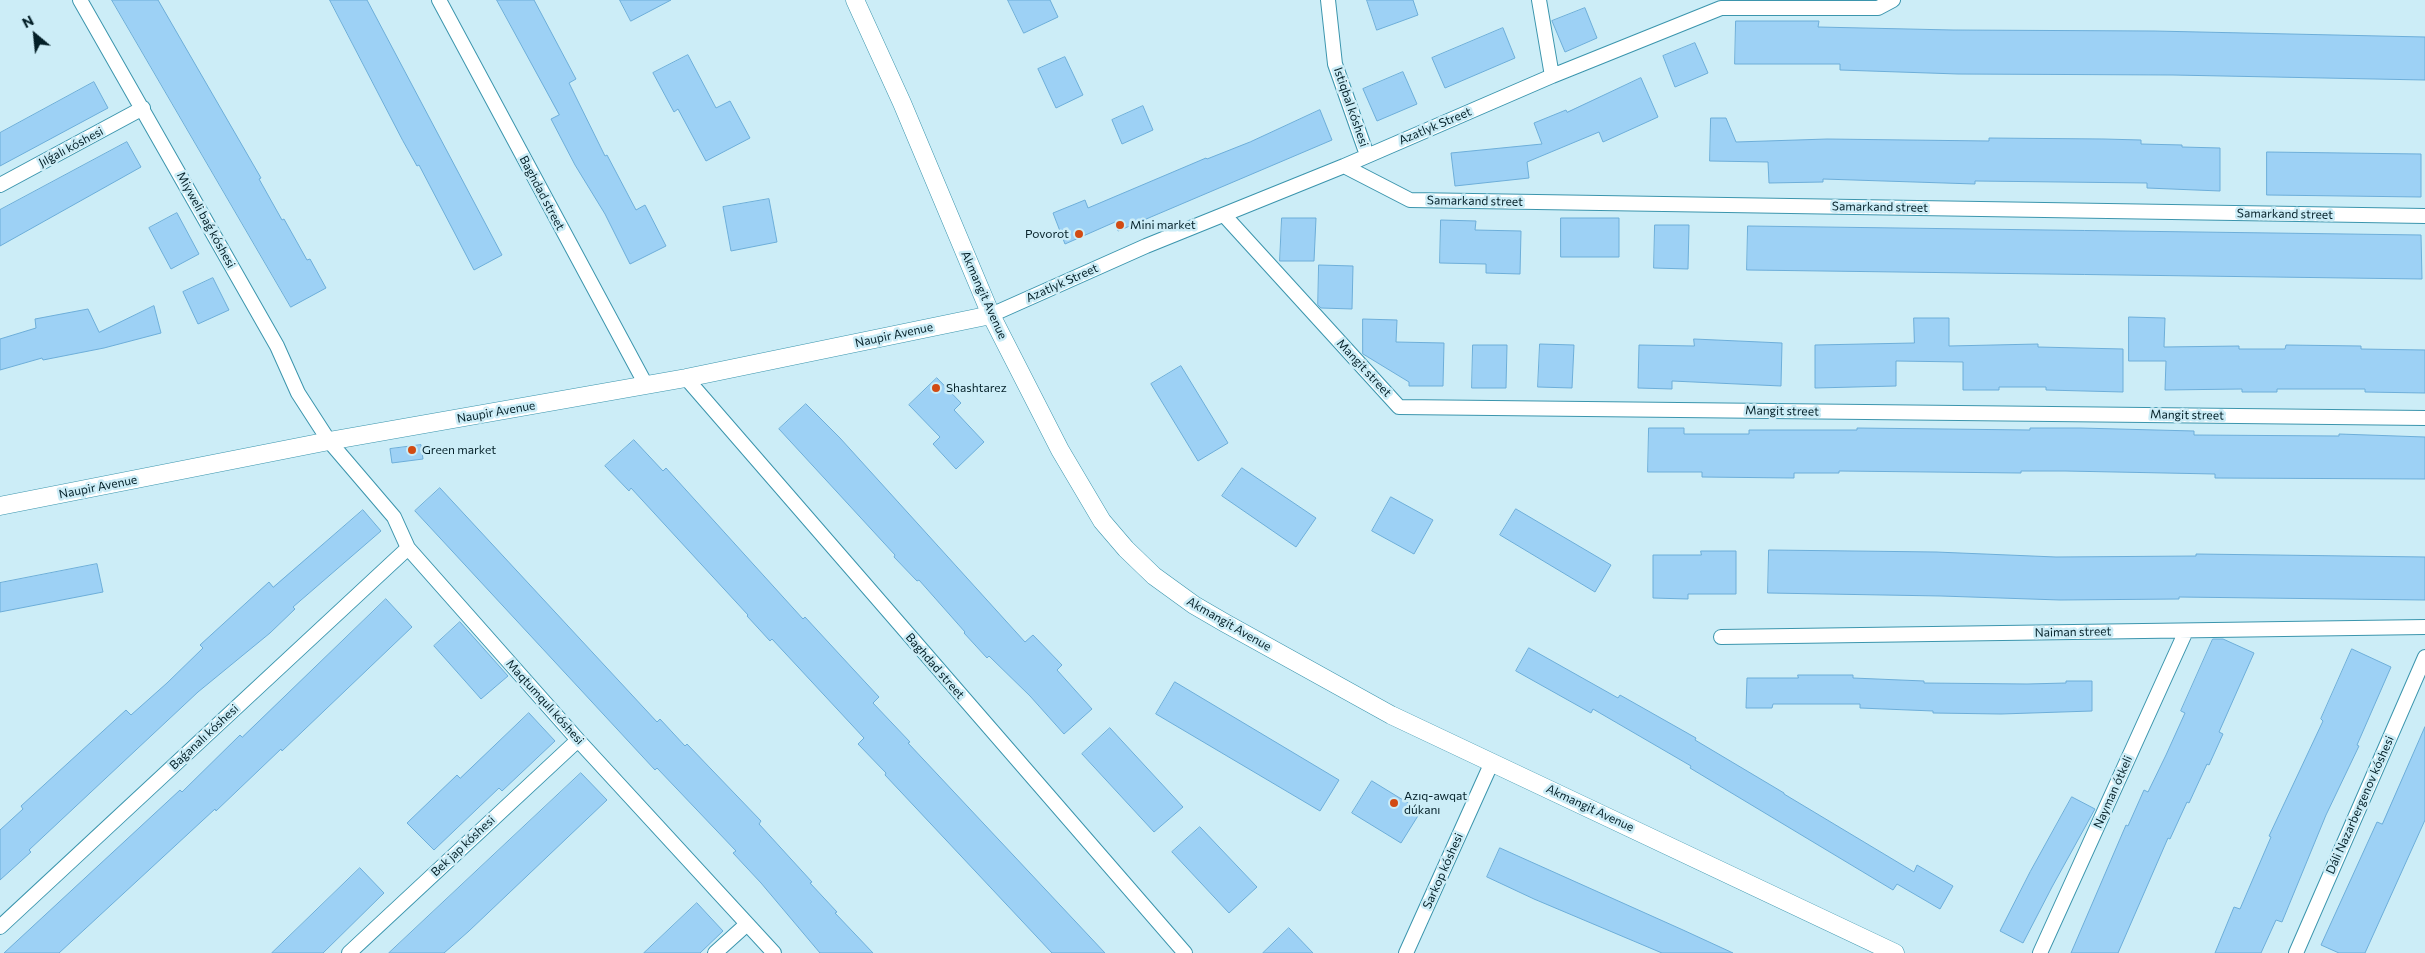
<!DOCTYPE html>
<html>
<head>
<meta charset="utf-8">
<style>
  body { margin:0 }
  #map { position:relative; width:2425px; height:953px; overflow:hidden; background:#ccedf7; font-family:Commissioner,sans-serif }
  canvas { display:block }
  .north { position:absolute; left:10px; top:10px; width:50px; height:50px; -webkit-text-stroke:4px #ccedf7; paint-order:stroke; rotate:332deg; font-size:14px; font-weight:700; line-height:20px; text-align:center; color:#042028 }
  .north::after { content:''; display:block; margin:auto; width:18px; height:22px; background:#042028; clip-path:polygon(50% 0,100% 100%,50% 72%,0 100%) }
</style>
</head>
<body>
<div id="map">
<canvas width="2425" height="953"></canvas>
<div class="north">N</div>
</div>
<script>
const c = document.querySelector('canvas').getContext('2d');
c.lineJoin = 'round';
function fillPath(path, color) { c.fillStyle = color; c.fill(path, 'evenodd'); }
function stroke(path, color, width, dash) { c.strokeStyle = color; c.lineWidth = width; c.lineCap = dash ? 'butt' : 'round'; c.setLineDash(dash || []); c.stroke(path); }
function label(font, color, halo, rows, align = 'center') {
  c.font = font + ' Commissioner,sans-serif'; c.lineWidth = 5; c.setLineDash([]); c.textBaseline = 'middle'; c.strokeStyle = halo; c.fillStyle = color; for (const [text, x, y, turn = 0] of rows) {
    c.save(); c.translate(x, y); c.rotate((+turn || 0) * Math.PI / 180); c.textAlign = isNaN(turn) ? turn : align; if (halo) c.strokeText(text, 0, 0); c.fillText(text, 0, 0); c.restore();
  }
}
const building = new Path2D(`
  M112,0H158L261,178L259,179L282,220L284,219L307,260L310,259L326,288L291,307Z
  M330,0H367L502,255L474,270L419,165L417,166L403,141Z
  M497,0H534L576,79L569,83L605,156L607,155L636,210L645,205L666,246L630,264L605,214L575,165L551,119L559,115Z
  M620,0H671L631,21Z
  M1008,0H1050L1058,17L1024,33Z
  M1367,0H1413L1418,15L1377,30Z
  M1585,8L1597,38L1565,52L1552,21Z
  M1736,21H1819L1818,27L1953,30L2154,31L2425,37V80L2173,75L1958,74L1840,70V64H1735Z
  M1503,28L1515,58L1445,88L1432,58Z
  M1695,43L1708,73L1675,87L1663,56Z
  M688,55L716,108L730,101L750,138L706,161L678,109L674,112L653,73Z
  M1065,57L1083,95L1056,108L1038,69Z
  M1403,72L1417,104L1377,121L1363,89Z
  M1641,78L1658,117L1603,142L1599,132L1527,162L1529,178L1455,186L1451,153L1542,144L1534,123L1566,110L1567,112Z
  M94,82L108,108L0,166V133Z
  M1143,106L1153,130L1122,144L1112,120Z
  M1320,110L1332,140L1118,231L1115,222L1065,244L1053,213L1085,200L1088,208L1206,158L1207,159L1250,142Z
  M1711,118H1726L1736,142L1827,139L1989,141V138L2104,139L2141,140V144L2182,145V147L2220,148V191L2147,188V183L1975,181V184L1823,179V182L1769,183L1768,162L1710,161Z
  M127,142L141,167L0,246V210Z
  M2267,152L2421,154V197L2267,195Z
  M769,199L777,242L731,251L723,207Z
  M177,213L199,254L171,269L149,228Z
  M1282,218H1316L1314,261H1280Z
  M1561,218H1619V257H1561Z
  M1441,220L1476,221L1475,230L1521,231L1520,274L1486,273V264L1440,263Z
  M1655,225H1689L1688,269L1654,268Z
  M1748,226L2421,235L2422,279L1747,270Z
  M1319,265L1353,266L1352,309L1321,308L1318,305Z
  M213,278L229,310L198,324L183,292Z
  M154,306L161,333L104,348L43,360L42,358L0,370V339L36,328L35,319L88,309L99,332Z
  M2129,317L2165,318L2164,347L2239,346V349H2285L2286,345L2361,346V349L2425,350V393L2365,392V389H2277V392H2242V389L2165,390L2166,361H2129Z
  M1914,318H1949V346L2038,344V347L2123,349V392L2046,390V387H1999V390H1963V362L1896,361V386L1815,388V345L1914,343Z
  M1363,319L1397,320L1396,342L1444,343L1443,386H1409V382L1363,354Z
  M1694,339L1782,343L1781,386L1672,381V389L1638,388L1639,345L1694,346Z
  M1540,344L1574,345L1572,388L1538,387Z
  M1473,345H1507L1506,388H1472Z
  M1181,366L1228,443L1198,461L1151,384Z
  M937,378L961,403L954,410L984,442L956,469L933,444L940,437L909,405Z
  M806,404L840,438L1025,642L1033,635L1062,665L1057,670L1092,709L1064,734L1030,696L989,656L987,658L964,633L965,632L919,580L917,581L894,557L895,555L779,429Z
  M1649,428H1684V434H1749V430H1857V428L2030,430V428H2080L2194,431V435L2339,436V434L2425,437V479L2215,478V474L2065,471H2021V473L1839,471V473H1794V478L1702,477V472H1648Z
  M634,440L663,471L666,468L803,619L805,617L853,669L879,697L873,703L910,742L908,743L1105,953H1052L885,775L886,773L858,744L864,738L772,639L770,641L747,616L748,615L631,488L629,491L605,466Z
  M421,445L423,459L392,463L390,449Z
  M1242,468L1316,518L1296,547L1222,496Z
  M440,488L657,722L660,719L685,746L687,744L761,821L759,824L812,882L810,883L837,912L835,913L873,953H820L761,883L733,853L736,851L657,768L655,770L415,511Z
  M1391,497L1433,520L1414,554L1372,531Z
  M1516,509L1611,565L1595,592L1500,535Z
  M363,510L381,531L293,607L295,609L270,633L198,692L29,850L31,852L0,880V830L23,809L21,806L126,710L131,715L167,683L203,648L200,645L269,582L273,587Z
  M1769,550L1936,552L2056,557L2196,556V554L2425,557V600L2179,597V599L2060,600L1941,596L1768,593Z
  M1701,551H1736V594H1688V599L1653,598V555H1701Z
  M97,564L103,592L0,612V583Z
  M386,599L412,627L282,751L281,749L216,811L215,809L59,953H4L180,790L182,792L240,735L242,737Z
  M460,622L508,676L481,699L434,646Z
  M2213,639H2223L2254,653L2219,732L2223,734L2209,765L2207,764L2189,803L2187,802L2170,839L2168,838L2118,953H2071L2126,825L2128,826L2144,790L2148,792L2166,755L2185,713L2181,711Z
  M1529,648L1618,698L1620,695L1696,738L1695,740L1784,793V794L1914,872L1917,865L1953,886L1940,909L1897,884L1893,890L1690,768L1691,766L1593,709L1591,713L1516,671Z
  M2352,649L2391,667L2357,745L2359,746L2326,815L2282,922L2276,920L2261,953H2215L2234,907L2240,909L2271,837L2269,836L2323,721L2321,719Z
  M1798,675H1853V678L1924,681V683L2027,684L2066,683V681H2092V711L2001,714L1933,713V711L1860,708V704H1773L1772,708H1746L1747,678H1798Z
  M1175,682L1339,780L1320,811L1156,714Z
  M529,713L555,741L502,791L499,788L434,850L407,823L457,775L460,778Z
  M2425,727V820L2365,953H2339L2321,945L2377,822L2382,824Z
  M1110,728L1183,807L1154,832L1082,754Z
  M581,773L607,800L469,931L444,953H389Z
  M1372,781L1421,811L1401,843L1352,813Z
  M2072,797L2095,809L2052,887L2023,943L2000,931L2030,872Z
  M1200,827L1257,887L1229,913L1172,852Z
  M1500,848L1683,930L1733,953H1662L1534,899L1487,877Z
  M360,868L384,893L323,953H272Z
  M697,903L723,931L700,953H644Z
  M1289,928L1313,953H1263Z`);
fillPath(building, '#9dd1f5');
stroke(building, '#6daed9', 1);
const minor = new Path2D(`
  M80,0L277,346L298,393L329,441L394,517L408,548L578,740L774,953
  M439,0L646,385
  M1328,0L1335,64L1367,155
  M1539,0L1552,76
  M1344,166L1410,200L2425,216
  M0,185L143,108
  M1224,215L1399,407L2425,418
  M991,315L1146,246L1344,166L1552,76L1721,8H1878L1893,0
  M686,378L1185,953
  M1721,637L2425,627
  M0,927L408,548
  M349,953L578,740
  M715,953L747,924
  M1406,953L1492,762
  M2040,953L2186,631
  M2296,953L2425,657`);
const tertiary = new Path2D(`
  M855,0L902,103L991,315L1060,450L1102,521L1126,549L1154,576L1194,605L1225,623L1391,715L1895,953
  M0,506L329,441L686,378L991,315`);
stroke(minor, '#3b95ad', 16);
stroke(tertiary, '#3b95ad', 19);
stroke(minor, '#fff', 14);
stroke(tertiary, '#fff', 18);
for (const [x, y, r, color] of [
  [1120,225,5,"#d24b13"],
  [1079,234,5,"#d24b13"],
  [936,388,5,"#d24b13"],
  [412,450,5,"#d24b13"],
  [1394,803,5,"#d24b13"]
]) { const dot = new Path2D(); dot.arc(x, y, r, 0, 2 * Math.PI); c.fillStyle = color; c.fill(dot); stroke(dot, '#ccedf7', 2); }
label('12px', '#042028', '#ccedf7', [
  ["Istiqbal kóshesi",1351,107,71],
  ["Azatlyk Street",1435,126,-23],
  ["Jılǵalı kóshesi",71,147,-28],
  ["Baghdad street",542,193,62],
  ["Samarkand street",1475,201,1],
  ["Samarkand street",1880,207,1],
  ["Samarkand street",2285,214,1],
  ["Miyweli baǵ kóshesi",206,220,61],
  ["Azatlyk Street",1062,283,-24],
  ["Akmangit Avenue",984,295,66],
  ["Naupir Avenue",894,335,-12],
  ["Mangit street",1364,368,47],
  ["Mangit street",1782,411,1],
  ["Naupir Avenue",496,412,-10],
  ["Mangit street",2187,415,1],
  ["Naupir Avenue",98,487,-11],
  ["Akmangit Avenue",1229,624,30],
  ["Naiman street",2073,632,-1],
  ["Baghdad street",935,666,49],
  ["Maqtumqulı kóshesi",545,702,48],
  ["Baǵanalı kóshesi",204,737,-43],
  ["Nayman ótkeli",2113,792,-66],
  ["Dáli Nazarbergenov kóshesi",2360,805,-66],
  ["Akmangit Avenue",1590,808,25],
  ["Bek jap kóshesi",463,846,-43],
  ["Sarkop kóshesi",1443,871,-66]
]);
label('12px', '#042028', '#ccedf7', [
  ["Mini market",1130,225],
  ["Povorot",1069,234,"right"],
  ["Shashtarez",946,388],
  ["Green market",422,450],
  ["Azıq-awqat",1404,796],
  ["dúkanı",1404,810]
], 'left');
</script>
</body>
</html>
